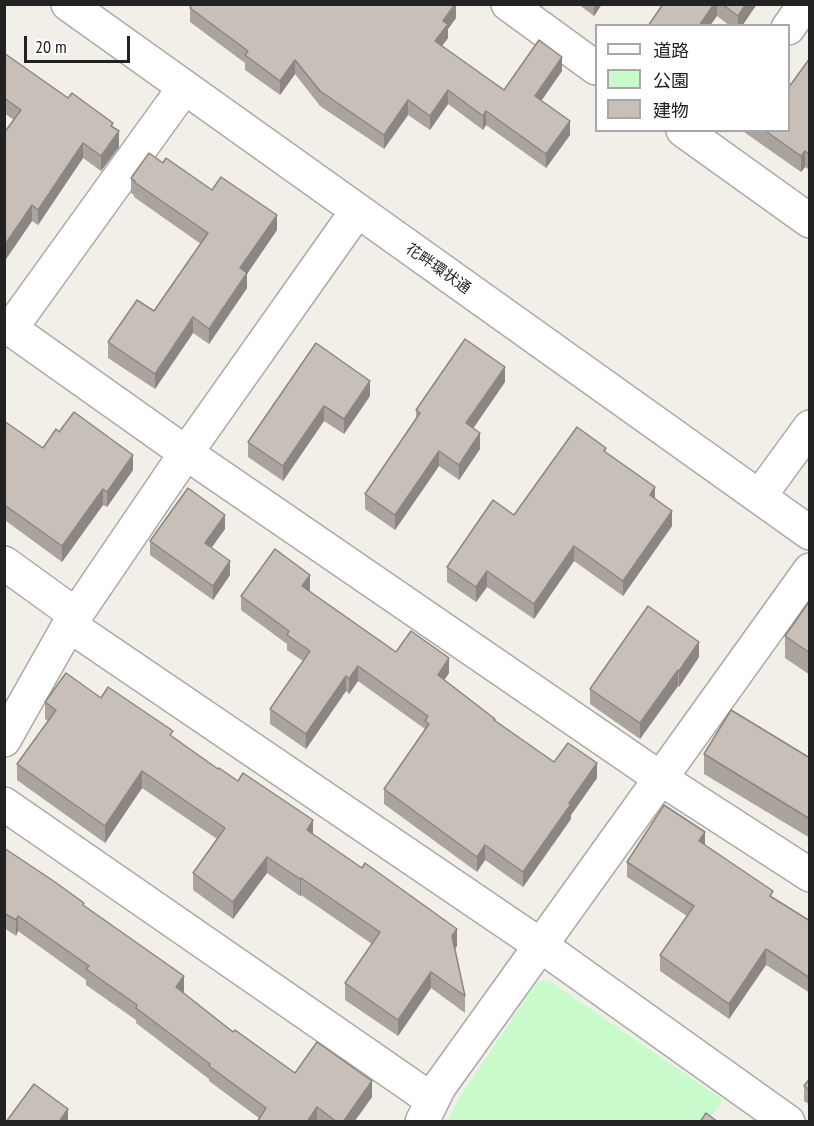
<!DOCTYPE html>
<html>
<head>
<meta charset="utf-8">
<style>
  body { margin:0 }
  #map { position:relative; width:814px; height:1126px; overflow:hidden; background:#f2efe9; font-family:"PT Sans Narrow","Noto Sans JP",sans-serif }
  canvas { display:block }
  .frame { position:absolute; inset:0; border:6px solid #222; pointer-events:none }
  .legend { position:absolute; left:595px; top:24px; width:195px; height:108px; box-sizing:border-box; background:#fff; border:2px solid #a7a7a7; margin:0; padding:8px 10px; list-style:none; font-size:18px; color:#222 }
  .legend li { display:flex; align-items:center; gap:12px; height:30px }
  .legend b { width:30px; border:2px solid #a7a7a7 }
  .scale { position:absolute; left:24px; top:36px; width:106px; height:27px; box-sizing:border-box; border:3px solid #222; border-top:0; padding-left:8px; font-size:18px; line-height:21px; white-space:nowrap; color:#222; -webkit-text-stroke:4px #fff; paint-order:stroke }
</style>
</head>
<body>
<div id="map">
<canvas width="814" height="1126"></canvas>
<div class="frame"></div>
<ul class="legend">
<li><b style="height:8px;background:#fff"></b>道路</li>
<li><b style="height:16px;background:#c8facc"></b>公園</li>
<li><b style="height:16px;background:#c7bfb8"></b>建物</li>
</ul>
<div class="scale">20 m</div>
</div>
<script>
const c = document.querySelector('canvas').getContext('2d');
c.lineJoin = 'round';
function fillPath(path, color) { c.fillStyle = color; c.fill(path, 'evenodd'); }
function stroke(path, color, width, dash) { c.strokeStyle = color; c.lineWidth = width; c.lineCap = dash ? 'butt' : 'round'; c.setLineDash(dash || []); c.stroke(path); }
function label(font, color, halo, rows, align = 'center') {
  c.font = font + ' "PT Sans Narrow","Noto Sans JP",sans-serif'; c.lineWidth = 6; c.setLineDash([]); c.textBaseline = 'middle'; c.strokeStyle = halo; c.fillStyle = color; for (const [text, x, y, turn = 0] of rows) {
    c.save(); c.translate(x, y); c.rotate((+turn || 0) * Math.PI / 180); c.textAlign = isNaN(turn) ? turn : align; if (halo) c.strokeText(text, 0, 0); c.fillText(text, 0, 0); c.restore();
  }
}
fillPath(new Path2D(`
  M548,980L723,1100L708,1121L447,1122L458,1100L537,982Z`), '#c8facc');
const minor = new Path2D(`
  M68,4L810,533
  M508,4L596,68
  M788,28L805,4
  M683,130L810,221
  M4,324L186,453L660,778L810,875
  M11,328L184,88
  M759,497L810,427
  M4,563L76,615
  M69,625L540,945L788,1122
  M4,740L69,625L186,453L357,211
  M4,804L432,1100
  M422,1122L439,1087L810,570`);
stroke(minor, '#a9a9a9', 36);
stroke(minor, '#fff', 33);
fillPath(new Path2D(`
  M578,4H602L594,16Z
  M663,4H757L742,26H730L717,16Z
  M190,8L456,18L448,29V38L442,46L504,90L562,71L541,100L570,135L546,168L486,125L483,130L448,104L430,130L408,115L384,149L320,106L295,74L280,95L245,70V63L190,22Z
  M4,53L68,98L113,128L119,147L101,171L83,158L38,225L32,221L4,262V133L14,120L4,113Z
  M810,58V170L805,167L801,172L744,132V130H789Z
  M163,163L212,190L277,230L247,274V288L209,344L193,333L155,389L108,358V342L154,311L201,244L134,197V195L131,193V178Z
  M316,343L370,396L344,434L324,421L283,481L248,457V442Z
  M505,382L473,428L480,449L459,480L439,466L395,530L365,509V494L416,418V410Z
  M4,421L43,448L133,470L107,507L103,505L62,562L6,521L4,524Z
  M606,453L655,499L672,526L623,596L574,561L534,619L487,587L476,602L447,582V567L514,515Z
  M225,529L211,547L230,575L213,600L150,555V541Z
  M310,590L309,591L396,652L449,673L444,680L495,721L554,762L597,778L571,815V819L523,887L485,860L477,872L384,804V789L425,729L358,681L349,694L346,691L306,749L270,724V709L303,661L287,650V644L241,610V596Z
  M810,600V675L785,658V636Z
  M699,657L679,687L678,686L640,739L590,704V689Z
  M101,698L173,737L218,769L313,834L457,946L455,949L465,996V1013L431,988L398,1036L345,1000V983L372,944L301,895L300,896L267,873L233,919L193,890V873L217,839L142,788L105,843L17,780V764L48,721L45,719V702Z
  M704,754L810,758V838L704,774Z
  M705,845L773,898L810,921V993L766,965L729,1019L660,971V955L687,916L627,877V862Z
  M4,848L84,906L184,991L183,993L233,1032L295,1073L372,1097L354,1122H257L259,1118L209,1081V1079L136,1023V1020L86,985V980L18,931L16,936L4,928Z
  M810,1078V1105L804,1101V1086Z`), '#aba49e');
fillPath(new Path2D(`
  M456,4V18L448,29V38L435,55V41L443,21Z
  M594,4H602L594,16Z
  M714,4H717V16L710,26H699Z
  M746,4H757L742,26H738V16Z
  M562,57V71L535,110V96Z
  M295,60V74L280,95V81Z
  M448,90V104L430,130V116Z
  M408,100V115L384,149V135Z
  M486,111V125L483,130V116Z
  M570,121V135L546,168V154Z
  M119,131V147L101,171V156Z
  M83,143V158L38,225V210Z
  M805,151V167L801,172V156Z
  M32,205V221L4,262V246Z
  M277,215V230L247,274V288L209,344V329L240,268Z
  M193,317V333L155,389V374Z
  M505,367V382L466,439V423Z
  M370,381V396L344,434V419Z
  M324,406V421L283,481V466Z
  M480,433V449L459,480V465Z
  M439,451V466L395,530V515Z
  M133,455V470L107,507V492Z
  M655,487V503L650,495Z
  M103,489V505L62,562V546Z
  M6,506V521L4,524V508Z
  M672,511V526L623,596V581Z
  M225,515V529L205,557V543Z
  M574,546V561L534,619V604Z
  M230,561V575L213,600V586Z
  M487,571V587L476,602V587Z
  M310,575V590L302,601V586Z
  M699,642V657L679,687V671Z
  M449,658V673L438,690V675Z
  M358,666V681L349,694V679Z
  M678,670V686L640,739V723Z
  M346,676V691L306,749V734Z
  M597,763V778L571,815V819L523,887V872Z
  M142,771V788L105,843V826Z
  M313,820V837L307,830Z
  M705,832V848L699,841Z
  M485,845V860L477,872V857Z
  M267,857V873L233,919V902Z
  M301,878V895L300,896V879Z
  M18,916V931L16,936V920Z
  M457,929V946L452,953V936Z
  M766,949V965L729,1019V1004Z
  M431,972V988L398,1036V1020Z
  M184,976V991L176,1003V987Z
  M372,1081V1097L354,1122H343Z
  M317,1107V1122H307Z
  M68,1109V1122H59Z`), '#8b8681');
const building = new Path2D(`
  M192,4H455L443,21L448,24L435,41L504,90L539,40L562,57L535,96L570,121L546,154L486,111L483,116L448,90L430,116L408,100L384,135L320,91L295,60L280,81L245,55L248,51L190,8Z
  M663,4H714L699,26H648Z
  M722,4H746L738,16Z
  M4,53L68,98L72,93L113,123L111,126L119,131L101,156L83,143L38,210L32,205L4,246V133L21,110L4,98Z
  M810,58V155L805,151L801,156L764,130H789V87Z
  M149,153L163,163L166,158L212,190L221,177L277,215L240,268L247,273L209,329L193,317L155,374L108,342L137,300L154,311L208,233L134,182L135,181L131,178Z
  M465,339L505,367L466,423L480,433L459,465L439,451L395,515L365,494L420,413L416,410Z
  M316,343L370,381L344,419L324,406L283,466L248,442Z
  M74,412L133,455L107,492L103,489L62,546L6,506L4,508V421L43,448L56,429L59,432Z
  M577,427L606,448L604,451L655,487L650,495L672,511L623,581L574,546L534,604L487,571L476,587L447,567L493,500L514,515Z
  M188,488L225,515L205,543L230,561L213,586L150,541Z
  M275,549L310,575L302,586L396,652L411,631L449,658L438,675L495,719L494,720L554,762L568,743L597,763L569,803L571,804L523,872L485,845L477,857L384,789L429,724L425,721L428,716L358,666L349,679L346,676L306,734L270,709L310,651L287,635L289,631L241,596Z
  M810,600V653L785,636Z
  M648,606L699,642L679,671L678,670L640,723L590,689Z
  M66,673L101,698L108,687L173,731L170,735L218,769L219,768L238,781L243,773L313,820L307,830L362,868L365,863L457,929L452,936L465,996L431,972L398,1020L345,983L380,932L301,878L300,879L267,857L233,902L193,873L225,828L142,771L105,826L17,764L56,710L45,702Z
  M731,710L810,758V819L704,754Z
  M664,805L705,832L699,841L773,891L770,896L810,921V978L766,949L729,1004L660,955L694,906L627,862Z
  M4,848L55,882L84,903L83,905L184,976L176,987L233,1032L235,1030L295,1073L317,1042L372,1081L343,1122H337L317,1107L307,1122H257L266,1108L209,1066L210,1064L136,1008L137,1005L86,969L89,966L18,916L16,920L4,913Z
  M810,1078V1090L804,1086Z
  M34,1084L68,1109L59,1122H6Z
  M706,1113L718,1122H700Z`);
fillPath(building, '#c7bfb8');
stroke(building, '#8b8681', 1.5);
label('15px', '#222', '#fff', [
  ["花畔環状通",438,269,35]
]);
</script>
</body>
</html>
